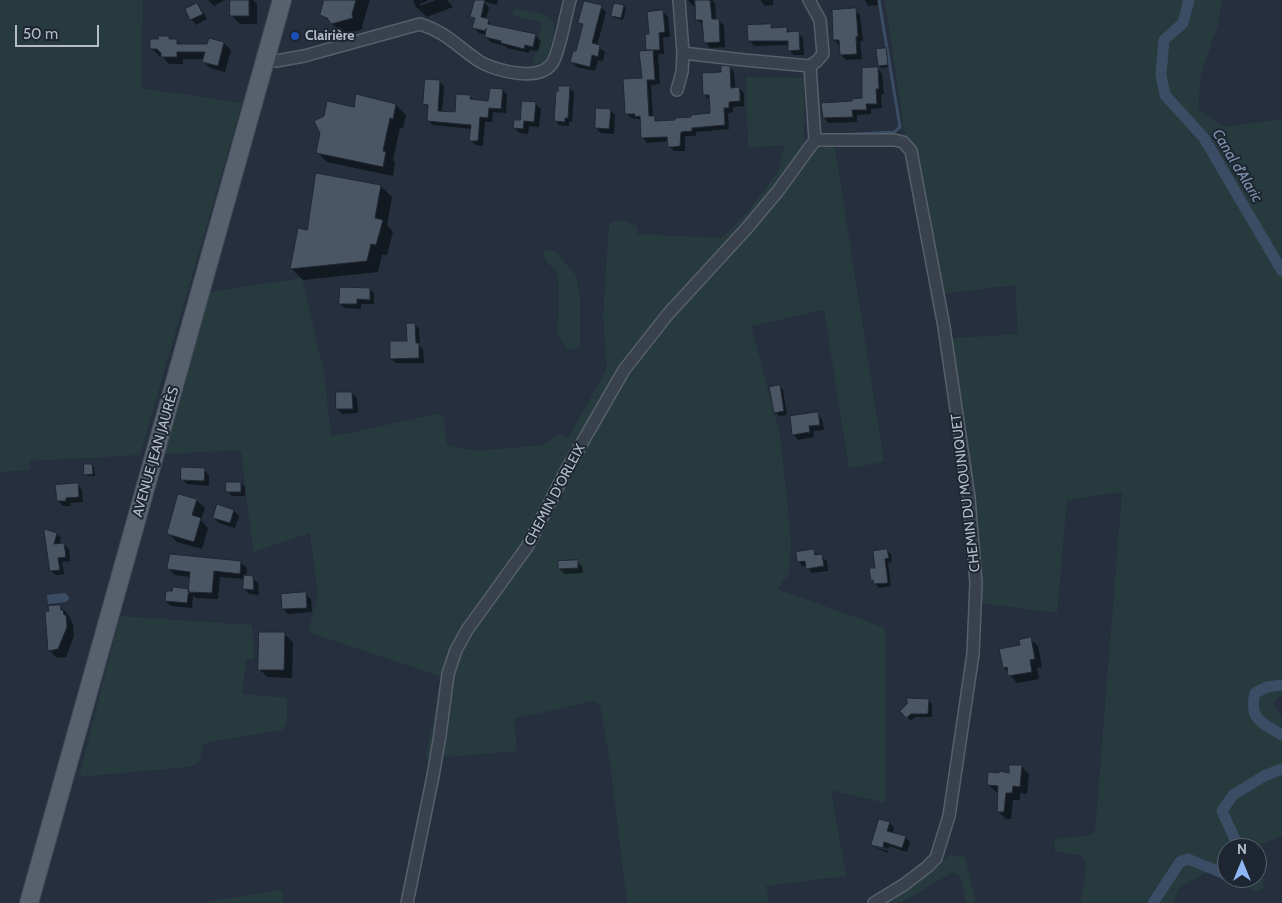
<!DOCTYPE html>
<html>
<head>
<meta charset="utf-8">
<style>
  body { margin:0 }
  #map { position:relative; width:1282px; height:903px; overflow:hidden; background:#252f3d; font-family:Cabin,sans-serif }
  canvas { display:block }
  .north { position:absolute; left:1217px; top:838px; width:50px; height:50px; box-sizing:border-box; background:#1e2632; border:1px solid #5a626e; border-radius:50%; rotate:0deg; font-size:14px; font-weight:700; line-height:20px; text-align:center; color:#b5bcc8 }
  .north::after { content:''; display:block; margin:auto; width:18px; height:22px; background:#8eb6f3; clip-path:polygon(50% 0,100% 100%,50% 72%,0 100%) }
  .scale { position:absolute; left:15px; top:25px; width:84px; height:22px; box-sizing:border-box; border:2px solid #b5bcc8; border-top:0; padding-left:6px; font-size:15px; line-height:18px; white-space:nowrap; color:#b5bcc8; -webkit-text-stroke:4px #1e2632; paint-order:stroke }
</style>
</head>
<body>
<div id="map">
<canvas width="1282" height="903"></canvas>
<div class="north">N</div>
<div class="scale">50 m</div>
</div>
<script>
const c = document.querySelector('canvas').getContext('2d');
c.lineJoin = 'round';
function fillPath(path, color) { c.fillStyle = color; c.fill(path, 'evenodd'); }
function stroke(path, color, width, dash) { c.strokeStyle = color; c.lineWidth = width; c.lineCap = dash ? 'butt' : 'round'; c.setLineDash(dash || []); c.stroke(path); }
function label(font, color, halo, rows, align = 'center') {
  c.font = font + ' Cabin,sans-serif'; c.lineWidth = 4; c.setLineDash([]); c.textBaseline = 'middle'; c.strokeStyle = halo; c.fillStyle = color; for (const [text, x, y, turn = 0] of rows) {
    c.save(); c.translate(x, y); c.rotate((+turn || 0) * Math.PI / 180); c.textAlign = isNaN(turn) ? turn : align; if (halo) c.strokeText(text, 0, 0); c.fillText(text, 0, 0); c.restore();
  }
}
fillPath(new Path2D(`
  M0,0H143L141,88L242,103L140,455L30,461V470L0,472Z
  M885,0H1222L1218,25L1201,74L1198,109L1223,127L1282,119V695L1273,702L1282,719V836L1261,844L1260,860L1264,887L1258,892L1234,881L1207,872L1179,888L1174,903H1081L1086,864L1082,855L1055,852L1054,840C1068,834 1081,840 1095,832L1122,492L1067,500L1057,613L971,602L968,527L941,339L1018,334L1015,285L932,295L906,143ZM1227,848H1257V878H1227Z
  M520,9C529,11 547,13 553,21C557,26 551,55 547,59C543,63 538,65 533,65L542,22L513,16L514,10Z
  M746,77L804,78V144L834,142L884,462L849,468L824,310L751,326L780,435L787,499L791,545L789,573L778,589L885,628V803L831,790L846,876L766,886L769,903H627L610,762L600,706L593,701L514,719L517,751L425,759L442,677L308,632L318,594L310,533L253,552L241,450L165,454L210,292L302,278L324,373L331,437L436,414L443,415L447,445L476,451L543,445L560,434L569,437L607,368L603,317L609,224L621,220L637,226V234L721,238L750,209L778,172L785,145L748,148Z
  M543,251H555L576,275L580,297V347L567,350L558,334L559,289L557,271L546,262Z
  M120,616L252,625L254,659H246L242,694L287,698V719L283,730L216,741L203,745C200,757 202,764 188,767L79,777Z
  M950,855L965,857L976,903H966L960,876L953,872L901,903H880Z
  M282,890L284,903H199Z`), '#273b3e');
fillPath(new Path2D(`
  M65,593L69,597V599L66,602L48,604L47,595Z`), '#3b4d65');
fillPath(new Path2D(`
  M208,0H225L214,6Z
  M231,0H253L257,4V24H240L231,15Z
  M326,0H370L362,26L363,29L343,34L322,15Z
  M413,0H429L420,4V6L436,0H447L453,7L427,17L416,7Z
  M483,0H498L497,5L486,2Z
  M688,0H712L715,3L716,20L724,25L725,47L710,48L705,42L704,25L697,20L696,7L693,6Z
  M773,0V5L765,6L760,0Z
  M865,0H878L879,5L868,6Z
  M484,2L489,8L486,19L493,26L536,36L541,41L538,51L530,50L529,53L507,48L505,46L491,42L486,37V35L479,33L474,28L476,20L472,16Z
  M197,5L202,10L207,19L196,25L191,19Z
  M624,6L626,8L623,20L615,18L612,15Z
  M601,7L606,12L597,46L605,52L603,61L598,60L595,71L577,67L572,62L577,53L584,26L580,22Z
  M855,10L860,15L863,41H860L862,59L846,60L841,55L839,45L834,40Z
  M663,12L668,17L670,37H663L664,54H658L660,84L651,85L653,117L659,122L676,121L712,114L710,100L704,95L729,67L734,72L735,88H739L744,93V106L733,107V112L728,113L729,129L696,132V136H685V151H674L670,147L669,141L647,143L643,138L642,121L639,119L631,118L626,113L643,79L649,52L647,50L650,35Z
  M770,25L774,29L786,28L791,33H798L803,38L804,55H794L789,50V45L754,46L749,40Z
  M168,38L171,40H176L181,45L224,43L231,50L225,72L210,68L203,61L204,59H183V64H169L162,56H159L152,49Z
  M886,49L888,52L889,67L881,68L879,65Z
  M877,68L882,74L884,94H881L882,108L871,109V114L857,115V122L829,123L824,118L853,103L863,100Z
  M439,81L444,86L442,112L456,113L470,96L474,101L490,102L503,90L507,95L506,113L493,112L492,122H485L483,146L475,145L471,140L472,129L433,125L428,120L429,108L424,104Z
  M569,88L574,92L572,122H569V126L559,125L555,120Z
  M536,104L541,109L539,127L529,126L528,134L520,133L514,128L521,122Z
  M396,105L406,115L403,128H400L393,160L395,163L393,176L327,162L317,152L355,108Z
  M610,110L615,115L614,134L601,133L596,128Z
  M381,186L392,197L387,225L393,232L387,255H382L378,272L303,280L292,269L299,230L308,232Z
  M369,289L374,293V304H361V309L345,308L340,304Z
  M415,325L419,329L420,346L423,349L424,363H396L391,359L408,342Z
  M779,386L783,390L787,415L779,416L775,412Z
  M352,393L357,398L358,413L343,414L337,409Z
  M817,414L822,419L824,430L813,431L814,437L798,440L793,434Z
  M92,465L94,467L95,476H88L86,474Z
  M204,470L209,475V486L187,484L182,479Z
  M241,483L245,487V496H232L228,492Z
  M77,484L82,490L83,502L70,503L71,506H63L58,501Z
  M196,500L205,508L201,520L208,528L202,549L177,542L169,534Z
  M234,511L239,516L235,528L219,523L214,518Z
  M46,530L57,534L61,538L59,545L64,544L69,549L70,561L62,562L64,574L56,575L51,571Z
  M887,550L891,554L892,562L888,563L891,586L879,588L872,580Z
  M813,551L827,561L828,571L812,573L807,566H803L798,561Z
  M577,561L582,566L583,573L565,574L559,569Z
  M240,562L247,568L246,577H252L258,583L259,595L249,594L244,589L245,579L220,577L218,599L196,598L193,595L192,608L171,606L166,601L190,590L191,577L175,575L169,569Z
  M305,594L311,599L312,612L288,614L283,609Z
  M60,607L68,614L73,624L74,636L66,657L57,658L49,650Z
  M284,634L293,642L292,678L268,677L259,669Z
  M1030,639L1038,646L1042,667L1037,668L1039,679L1017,683L1004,668L1021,646Z
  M928,700L932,704V717H915L911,721L907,717Z
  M1021,766L1029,774L1027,794L1020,793V800H1013L1011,819H1006L998,811L999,793L996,792L989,785L1010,775Z
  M890,823L894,828L893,834L905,837L910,842L907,852L889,846V849L877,845V848L888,851V853L878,849L873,844Z`), '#0007');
stroke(new Path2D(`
  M838,135L894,132L900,127L879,0`), '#3b4d65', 3);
stroke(new Path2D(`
  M1189,0L1183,23L1164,40L1161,75L1165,95L1204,138L1282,271
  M1282,685L1267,687L1255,693C1249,720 1261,722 1282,735
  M1239,848L1222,811L1233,795L1264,776L1282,769
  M1234,878L1240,881L1244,878
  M1153,903L1180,862L1188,859L1227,875`), '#3b4d65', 11);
const building = new Path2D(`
  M230,0H249V16H230Z
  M324,0H356L352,14L353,18L331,24L327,18L320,15Z
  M475,0H485L481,17L489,19L488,24L536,34L533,47L525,45L524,49L501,43V41L485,37L486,28V31L472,28L475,18L470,17Z
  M695,0H710L712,19H719L720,42L704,43L702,20H696Z
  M584,1L602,5L592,43L600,45L598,57L592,55L590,67L570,62L573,51H576L583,24L578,23Z
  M197,3L203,14L190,20L185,9Z
  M614,3L624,5L621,18L611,16Z
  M856,8L858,36L856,37L857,54L840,55L839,40H833L832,10Z
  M663,10L665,32L659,33L660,50H653L655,80H647L649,116H655V121L675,120V118L691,117V115L710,113L709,95H703L702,73L721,72V65L730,66L731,88L739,87L740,93V101L729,102V108H724L725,125L692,128V131L681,132L680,146L673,147H668L667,137L641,138L640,116L635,117V114H625L623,79L642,78L639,51L652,50H646L645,34H649L647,12Z
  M771,24V28L787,27V32L799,31L800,50L788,51V41H748L747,25Z
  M158,36H169V39H177V44H207L209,38L224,42L218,66L202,62L205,52H177V57H161V53L157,49H150V39H158Z
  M886,48L888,65L878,66L876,49Z
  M878,67L879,89H876L877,104H866L867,110H852L853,117L823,118L821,103L852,101V99L862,98V68Z
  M425,79L440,80L438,111L455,112L456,94L471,95L470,99L488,101L490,88L503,89L501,109L489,108L488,118L480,117L478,141H469L471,125L427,121L428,105L423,104Z
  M558,86H570L568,118H565V122L554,121L556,91H558Z
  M356,94L396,104L393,119L390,118L383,151L386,152L383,167L316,153L320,133L314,121L324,116L327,101L354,107Z
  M522,101L536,102L534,122L524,121L523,129L513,128L514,120H520Z
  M596,108L611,109L609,129L595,128Z
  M316,173L381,185L375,218L383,220L376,245L371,244L367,261L290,269L298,228L307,230Z
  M340,287L370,288V300L357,299V304H339Z
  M415,323L416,343H419V358L390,359V341H407L406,324Z
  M780,385L784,411L774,413L769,387Z
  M336,392H352L353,409H336Z
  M818,412L820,425L809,426L810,432L792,435L790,416Z
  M84,464H92L93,474L84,475Z
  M181,467L205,468L204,481L181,480Z
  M226,482H241V492H226Z
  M78,483L79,497L66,498V501H57L55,485Z
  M178,494L197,499L192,515L201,518L194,542L167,534Z
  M217,504L234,510L230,523L213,518Z
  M44,529L57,533L54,544L64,543L66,557L58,558L60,570L50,571Z
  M814,549L815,555L822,554L824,566L806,569L805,561L797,562L796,552Z
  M887,549L889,558L885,559L888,583L874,584L873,580L871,581L869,568H875L873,551Z
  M170,554L241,561L240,574L214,571L212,593L188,592L190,572L167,569Z
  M578,560V568L558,569V561Z
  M244,575L253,576L254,590L243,589Z
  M173,587L189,589L187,603L165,601L166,591H172Z
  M306,592L307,608L282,609L281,594Z
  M60,605L61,610H63L64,615H66L67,627L58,649L48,651L45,612L49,611L48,606Z
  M259,632H285L284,670H258Z
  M1031,637L1035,659L1030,660L1032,672L1008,676L1007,667L1003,668L999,649L1020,645L1019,640Z
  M907,698L929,699L928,714H911L906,718L900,711L907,704Z
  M1009,765H1022L1020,787L1013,786L1012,793H1006L1004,812H997L998,786L987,785L988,772L999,773V771L1009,773Z
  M879,819L890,822L887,831L906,836L902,848L884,842L883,848L871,845Z`);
fillPath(building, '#4b5665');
stroke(building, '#202834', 1);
const minor = new Path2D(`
  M809,0L820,20L823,54L817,61L810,66
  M683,53L744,60L810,66L815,140
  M266,59L276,61L304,56L420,24C448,33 456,46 479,61C495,71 543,84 554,60C561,44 565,18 570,0
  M677,90L682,72L683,53L679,0
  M815,140H894L903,142L911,151L944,327L969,497L976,583L973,654L949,816L936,858L927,867L905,884L874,903
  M407,903L433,776L440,735L448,674L456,650L467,630L527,547L567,469L624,370L668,314L747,228L778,191L815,140`);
const primary = new Path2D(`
  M29,903L282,0`);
stroke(minor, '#575f6b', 14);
stroke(primary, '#424a56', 20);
stroke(minor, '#39414d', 11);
stroke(primary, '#57606d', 18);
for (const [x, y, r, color] of [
  [295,36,5,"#1a4fb4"]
]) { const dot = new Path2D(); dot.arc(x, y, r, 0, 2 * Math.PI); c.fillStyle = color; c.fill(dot); stroke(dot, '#1e2632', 2); }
label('bold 14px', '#b5bcc8', '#1e2632', [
  ["Clairière",305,36]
], 'left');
label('14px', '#b5bcc8', '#1e2632', [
  ["AVENUE JEAN JAURÈS",156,452,-74],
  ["CHEMIN DU MOUNIQUET",966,493,-97],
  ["CHEMIN D'ORLEIX",555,495,-62]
]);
label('italic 15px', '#7d93ae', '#1e2632', [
  ["Canal d'Alaric",1237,166,59]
]);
</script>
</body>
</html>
